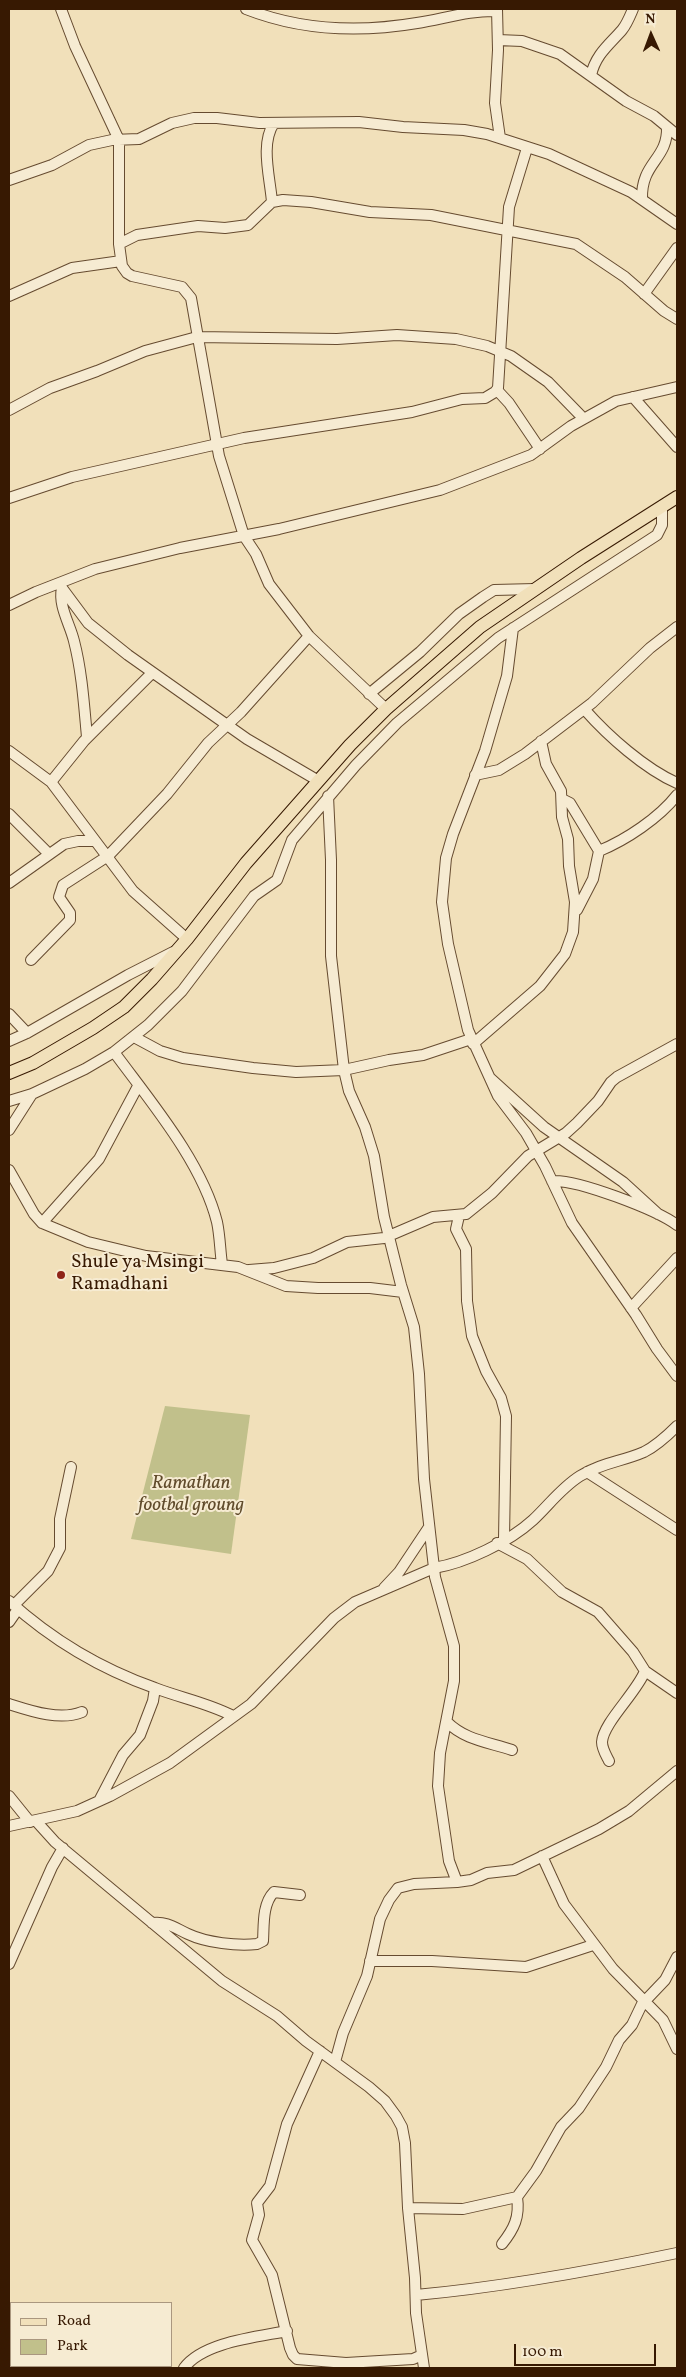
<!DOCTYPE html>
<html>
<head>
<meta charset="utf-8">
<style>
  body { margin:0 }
  #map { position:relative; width:686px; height:2377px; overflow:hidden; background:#f1e0ba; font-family:Vollkorn,serif }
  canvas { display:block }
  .frame { position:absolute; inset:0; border:10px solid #371902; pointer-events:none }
  .legend { position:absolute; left:10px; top:2302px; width:162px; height:65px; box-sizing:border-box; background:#f6ebd2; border:1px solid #aa977f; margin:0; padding:6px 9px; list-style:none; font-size:15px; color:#371902 }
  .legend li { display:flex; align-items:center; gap:10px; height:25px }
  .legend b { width:25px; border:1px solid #aa977f }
  .north { position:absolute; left:626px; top:10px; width:50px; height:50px; -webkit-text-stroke:4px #f6ebd2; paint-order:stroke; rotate:358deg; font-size:14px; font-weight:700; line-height:20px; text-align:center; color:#371902 }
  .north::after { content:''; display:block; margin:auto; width:18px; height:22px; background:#371902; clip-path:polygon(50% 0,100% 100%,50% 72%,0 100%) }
  .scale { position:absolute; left:514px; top:2344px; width:142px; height:22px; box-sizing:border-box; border:2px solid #371902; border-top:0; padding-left:6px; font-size:15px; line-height:18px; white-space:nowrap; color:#371902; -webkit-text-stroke:4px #f6ebd2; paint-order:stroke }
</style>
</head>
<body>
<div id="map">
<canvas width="686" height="2377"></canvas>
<div class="frame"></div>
<ul class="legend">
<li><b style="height:6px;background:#f1e0ba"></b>Road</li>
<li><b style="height:14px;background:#c1c08b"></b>Park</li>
</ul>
<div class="north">N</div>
<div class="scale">100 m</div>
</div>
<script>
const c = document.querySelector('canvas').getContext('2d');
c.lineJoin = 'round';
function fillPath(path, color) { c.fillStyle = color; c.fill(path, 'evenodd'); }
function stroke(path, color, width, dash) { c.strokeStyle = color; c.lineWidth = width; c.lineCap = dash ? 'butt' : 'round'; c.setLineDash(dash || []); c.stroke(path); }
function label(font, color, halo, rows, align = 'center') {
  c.font = font + ' Vollkorn,serif'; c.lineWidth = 4; c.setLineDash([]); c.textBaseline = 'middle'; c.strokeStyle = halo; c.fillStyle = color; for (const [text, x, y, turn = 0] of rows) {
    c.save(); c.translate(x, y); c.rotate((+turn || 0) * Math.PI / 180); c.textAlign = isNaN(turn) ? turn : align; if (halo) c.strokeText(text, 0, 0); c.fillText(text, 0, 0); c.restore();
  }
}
fillPath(new Path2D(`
  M165,1406L250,1415L231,1554L131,1539Z`), '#c1c08b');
const minor = new Path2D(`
  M61,9L75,46L119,140V244L122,266L127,273L132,276L182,287L191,298L219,456L244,536L256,554L269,584L309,636L386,709
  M246,9C302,31 358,33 417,23C443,19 470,10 497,11
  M497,9L498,50L495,103L500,138
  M498,40L522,41L560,54L626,101L654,116L677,135
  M591,75C596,54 609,45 622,30C627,24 630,16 633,9
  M9,180L52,165L89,145L112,140L139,139L172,123L194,118H217L259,123L359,122L403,127L464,130L487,134L549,154L631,192L677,224
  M642,199C641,162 668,160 667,127
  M272,202C270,177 260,144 274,123
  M119,244L137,235L198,226L225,228L248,225L272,202L283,200L311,202L370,212L431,215L576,244L625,277L664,311L677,319
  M644,294L677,248
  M9,296L72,268L121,261
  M497,390L509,403L540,449
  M633,397L677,447
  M9,410L50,388L97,371L145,351L197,337L337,339L397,335L456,339L487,346L511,356L548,382L583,418
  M9,498L72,477L244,438L412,412L462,399L485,398L495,392L498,388L509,207L527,148
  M59,584L88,623L128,655L247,739L317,780
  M62,588C58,606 70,624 74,641C82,672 84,705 87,737
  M9,605L36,592L95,569L180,548L279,529L440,490L531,455L571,426L616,401L677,387
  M513,628L507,676L502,693L485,751L453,834L446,858L442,902L448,944L468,1030L498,1096L526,1133L545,1166L572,1223L636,1315L657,1349L677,1376
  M369,694L420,652L459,614L483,597L494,590L535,589
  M585,710C608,736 645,769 677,783
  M9,751L51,782L133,891L187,939
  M475,775L499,770L525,754L592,703L650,648L677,627
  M51,782L84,741L152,673
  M328,796L331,860V956L344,1070L349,1091L365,1127L374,1156L384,1217L401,1285L414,1327L419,1374L424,1479L435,1577L454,1646V1681L440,1753L438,1786L449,1861L457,1882
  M562,799L570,803L599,851L593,879L577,910
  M9,814L49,854
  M599,851C626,840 659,818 677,795
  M9,883L64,844L78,841H95
  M31,960L70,920V913L59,897L63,885L108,856L167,794L208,743L241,712L309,636
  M9,1014L27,1033
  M134,1037L160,1051L183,1058L253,1068L296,1072L344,1070L389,1060L423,1055L471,1039
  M9,1041L27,1033L128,975L173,952
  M473,1044L540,986L565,954L573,932L575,902L569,866L568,839L562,817L561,791L546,764L541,741
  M114,1052C150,1101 202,1162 217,1222C220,1236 220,1250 222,1264
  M490,1078L544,1127L623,1182L658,1214
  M9,1101L32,1094L85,1069L114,1052L148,1025L182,991L254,896L277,880L292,840L356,765L397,723L498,638L657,535L662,525V506
  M9,1130L32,1094
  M9,1170L34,1214L42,1223L88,1242L146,1256L238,1267L286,1286L318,1288H370L403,1292
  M552,1181C577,1179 657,1210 677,1225
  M459,1216L456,1229L466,1249L467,1301L472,1336L486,1371L501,1398L506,1416L504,1539
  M42,1223L99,1159L138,1086
  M249,1270L274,1268L313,1258L347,1242L384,1238L433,1217L466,1214L492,1193L528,1156L566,1133L577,1123L598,1101L611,1082L617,1077L677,1044
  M631,1308L677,1258
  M587,1472L677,1530
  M497,1543L527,1559L562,1592L598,1612L633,1652L645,1671L677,1693
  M384,1588L399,1572L429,1527
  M9,1601C51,1639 101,1669 155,1688C181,1698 208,1703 233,1716
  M14,1605L48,1571L60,1548V1519L71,1467
  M9,1622L18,1609
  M9,1704C31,1711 60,1721 82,1712
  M447,1722C465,1740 488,1742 512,1750
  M609,1761C606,1755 602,1749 602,1742C603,1723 637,1692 645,1671
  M9,1796L30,1822
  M99,1801L123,1755L140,1735L153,1701L155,1688
  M36,1821L55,1842L222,1981L277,2016L306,2041L369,2087L385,2101L396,2116L402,2127L405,2143L408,2208L415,2278L416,2313L424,2368
  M9,1826L77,1811L110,1796L170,1763L251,1704L334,1618L355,1602L434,1568C465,1563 509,1542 533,1520C549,1505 561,1488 580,1476C603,1462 621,1462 644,1452C656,1446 668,1435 677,1426
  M542,1856L564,1904L613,1969L663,2020L677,2049
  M152,1923C167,1921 175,1928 188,1934C207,1943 237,1946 257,1944L263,1941C264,1926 262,1904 274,1892L300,1895
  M370,1961H432L526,1967L593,1945
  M9,1964L52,1867L63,1848
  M644,2002L665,1980L677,1957
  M320,2051L287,2124L270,2186L257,2203L259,2215L252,2240L272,2275L290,2348L293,2355L297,2359L346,2363L413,2359L422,2355
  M335,2062L343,2033L367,1976L380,1919L389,1900L398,1888L414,1884L457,1882L471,1880L487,1873L514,1870L599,1829L629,1811L677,1771
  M408,2208L463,2209L517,2197L536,2171L561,2127L579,2108L606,2067L619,2040L632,2025L643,2002
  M502,2244C514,2229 520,2217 517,2197
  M416,2295C504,2287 591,2271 677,2253
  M9,2347L11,2346
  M108,2366L110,2368
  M184,2368C203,2342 257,2337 287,2331`);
const major = new Path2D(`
  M9,1073L33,1063L93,1028L124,1007L152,979L187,939L246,863L350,745L386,709L480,627L581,558L677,497`);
stroke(minor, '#664b30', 12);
stroke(major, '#371902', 14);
stroke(minor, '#f6ebd2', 10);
stroke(major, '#f1e0ba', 12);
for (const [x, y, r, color] of [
  [61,1275,5,"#8f2418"]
]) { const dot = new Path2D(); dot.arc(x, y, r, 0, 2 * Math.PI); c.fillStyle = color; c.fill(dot); stroke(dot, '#f6ebd2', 2); }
label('19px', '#371902', '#f6ebd2', [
  ["Shule ya Msingi",71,1264],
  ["Ramadhani",71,1286]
], 'left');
label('italic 19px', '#604b2b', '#f6ebd2', [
  ["Ramathan",191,1485],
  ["footbal groung",191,1507]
]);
</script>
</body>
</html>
